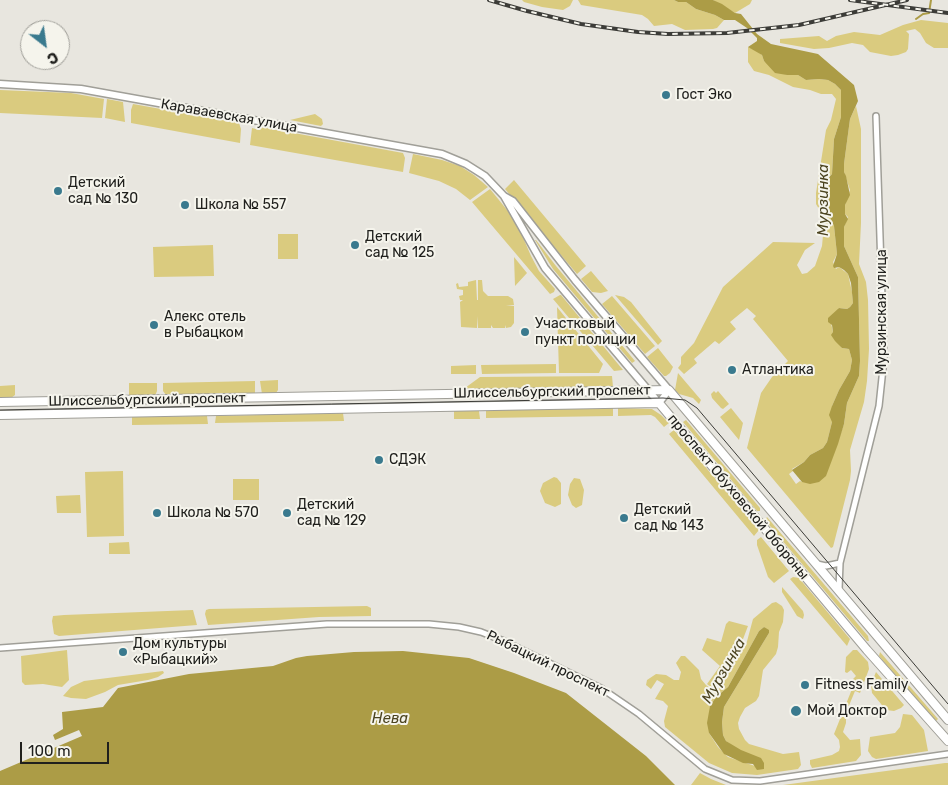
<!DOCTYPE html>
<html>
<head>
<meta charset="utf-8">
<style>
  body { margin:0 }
  #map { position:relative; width:948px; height:785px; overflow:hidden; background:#e8e6df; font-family:Rubik,sans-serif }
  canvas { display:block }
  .north { position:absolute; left:20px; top:20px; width:50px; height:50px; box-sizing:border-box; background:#f5f4ec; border:1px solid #a09f99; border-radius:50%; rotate:150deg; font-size:14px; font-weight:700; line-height:20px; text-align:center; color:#20201d }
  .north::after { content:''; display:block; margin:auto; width:18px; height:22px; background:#3a7a8e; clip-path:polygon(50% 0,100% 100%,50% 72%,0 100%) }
  .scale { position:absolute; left:20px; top:742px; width:89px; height:22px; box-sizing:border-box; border:2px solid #20201d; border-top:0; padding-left:6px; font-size:15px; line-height:18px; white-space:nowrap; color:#20201d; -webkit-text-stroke:4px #f5f4ec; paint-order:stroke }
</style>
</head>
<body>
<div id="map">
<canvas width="948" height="785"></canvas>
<div class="north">С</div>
<div class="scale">100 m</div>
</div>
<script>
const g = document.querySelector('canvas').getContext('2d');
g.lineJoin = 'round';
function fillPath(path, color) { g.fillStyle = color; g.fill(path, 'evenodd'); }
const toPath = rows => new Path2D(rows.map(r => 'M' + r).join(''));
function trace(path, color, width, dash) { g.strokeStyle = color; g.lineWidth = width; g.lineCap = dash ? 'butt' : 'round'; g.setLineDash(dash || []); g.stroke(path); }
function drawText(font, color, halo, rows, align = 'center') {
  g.font = font + ' Rubik,sans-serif'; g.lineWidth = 4; g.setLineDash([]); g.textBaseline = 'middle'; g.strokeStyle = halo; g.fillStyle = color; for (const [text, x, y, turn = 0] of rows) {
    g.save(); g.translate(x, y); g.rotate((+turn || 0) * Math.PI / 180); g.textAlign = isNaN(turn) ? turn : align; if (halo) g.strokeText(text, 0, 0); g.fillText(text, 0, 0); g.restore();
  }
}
const green = toPath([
  [522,0,573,0,570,6,563,10,542,7,524,2],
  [578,0,674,0,678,2,686,2,696,9,715,15,724,20,717,28,713,29,685,30,672,24,654,26,648,19,642,15,581,5],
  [713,0,752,0,750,4,735,13],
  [921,20,948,23,948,48,934,48,926,43,920,33,915,29,906,31,909,34,908,49,906,52,898,55,891,56,870,52,863,45,852,43,829,48,814,49,780,43,780,39,819,36,827,41,836,36,854,32,880,35,903,25],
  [748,47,756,50,762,55,764,61,787,75,798,75,806,80,819,79,828,80,835,84,841,90,841,117,834,139,832,174,826,179,820,192,822,199,834,226,837,254,833,262,836,269,839,267,848,274,852,292,853,303,850,307,847,309,839,308,831,323,833,332,832,335,842,348,849,349,852,360,850,371,839,390,832,406,832,422,827,442,823,448,810,455,804,462,792,469,793,471,789,474,796,484,800,481,802,482,832,458,844,424,847,403,859,376,860,361,858,277,844,246,844,227,848,217,845,214,845,205,850,190,844,172,844,164,850,119,856,106,861,129,861,223,859,264,866,282,868,300,869,349,867,381,864,402,850,450,851,471,850,480,833,547,831,548,747,448,761,393,772,377,788,361,753,319,756,316,747,308,730,322,736,329,719,344,715,341,694,359,697,363,684,374,678,368,681,364,681,357,694,343,723,287,773,242,815,243,805,250,797,265,802,274,807,273,815,266,822,246,823,235,822,214,816,204,816,193,826,130,831,120,836,99,832,94,821,94,810,90,793,87,769,75,754,71,748,62],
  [0,90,71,93,104,99,102,118,0,113],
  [107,99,123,102,125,122,105,118],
  [133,104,239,123,241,129,240,143,131,123,131,110],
  [315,114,322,119,323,124,321,126,290,120],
  [261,127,403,153,405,158,403,172,250,145,252,128,260,130],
  [413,154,442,160,460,166,474,175,488,187,470,200,456,189,439,181,409,173],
  [514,180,586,266,577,274,505,189],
  [490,189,516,221,531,256,539,271,555,289,554,292,550,294,472,202],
  [278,234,298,234,298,259,278,259],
  [535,240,536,240,556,266,635,361,632,363,553,269],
  [213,245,214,276,154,277,153,247],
  [514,257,527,273,515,286],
  [591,271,608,291,601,293,592,292,581,279],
  [476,280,477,300,478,300,478,280,482,280,483,291,488,296,508,296,513,299,514,305,506,305,514,306,514,323,511,327,506,328,505,325,505,328,493,328,491,325,491,328,478,328,477,316,477,328,461,327,460,302,463,300,460,300,459,296,463,295,463,290,457,289,456,284,458,283,459,287,468,286,468,282],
  [560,295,561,295,623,370,614,371,553,299],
  [615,295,624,297,631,302,662,341,658,345],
  [612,296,655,346,645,354,602,304],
  [557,307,603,364,599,373,559,373],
  [658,348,673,367,670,373,666,376,664,376,647,357],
  [556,364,556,373,482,374,481,365],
  [476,365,476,374,451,374,451,366],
  [678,373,701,400,699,404,693,398,679,394,675,390],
  [612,376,613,387,465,390,465,388,480,377],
  [278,380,278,390,276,393,262,394,260,381],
  [255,381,255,394,166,395,163,391,163,383],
  [129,383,157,383,157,391,155,396,129,396],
  [15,385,15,395,11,398,0,398,0,386],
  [714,391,716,393,718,391,729,404,723,409,721,408,712,398,711,394],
  [613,408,613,416,486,418,486,410],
  [618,408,652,409,661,415,669,423,664,427,655,417,651,415,618,416],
  [731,408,743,423,739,440,720,417],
  [454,411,479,411,480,419,454,419],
  [343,413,344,421,215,423,216,416],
  [207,416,208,424,132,425,132,417],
  [686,420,760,508,760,511,757,511,683,422],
  [674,430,759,530,754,536,669,434],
  [123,471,124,536,87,537,85,472],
  [554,477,557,478,561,483,561,504,555,507,545,503,540,491,543,483],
  [574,478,580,479,584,490,582,505,576,508,572,505,568,495,570,484],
  [233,479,259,479,259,500,233,500],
  [80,495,81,513,57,513,56,496],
  [767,517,868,636,869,641,867,641,765,520],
  [761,537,789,571,774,583,768,577,757,545,757,540],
  [129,542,130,554,109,554,109,543],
  [793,577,799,578,850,639,847,646,790,579],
  [782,587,803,611,804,615,803,619,797,616,782,592],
  [776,602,782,606,784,610,783,622,779,632,778,647,776,654,763,670,759,696,756,701,745,708,740,717,738,723,739,729,745,740,749,744,783,754,799,752,801,765,798,769,757,775,732,773,709,763,665,727,664,721,668,706,663,701,655,699,664,684,657,680,651,689,646,685,647,680,656,674,666,675,674,680,679,680,681,672,676,663,681,656,685,656,699,670,701,679,706,685,715,692,720,687,732,662,746,645,753,619,772,603],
  [764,627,769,633,724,707,722,722,723,735,726,741,764,769,728,757,718,747,709,733,710,706,716,697,728,687,759,631],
  [367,606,371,608,371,616,319,617,208,625,205,614,206,610,209,609],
  [193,610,197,625,59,636,54,634,52,621,53,616,64,615],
  [729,621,748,626,740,647,715,690,707,684,720,666,702,650,707,638,721,642,726,624],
  [67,650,69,680,62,687,43,684,25,685,22,682,21,656],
  [853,650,857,650,868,662,869,669,860,693,855,691,848,708,853,711,851,714,846,712,846,723,843,732,850,740,860,739,861,755,856,761,812,768,810,764,810,760,832,755,839,751,840,747,839,740,834,734,854,684,853,679,856,676,851,670,847,673,845,672,846,657],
  [880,652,938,719,935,722,879,656],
  [163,671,164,673,158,677,148,680,118,685,105,692,86,699,71,698,63,696,71,687,84,681],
  [876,672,904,705,901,708,894,711,886,710,872,693,871,684],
  [903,714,912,715,924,730,928,751,876,759,872,757,868,751,870,737,895,733,900,727],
  [945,763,948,763,948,785,783,785],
  [700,773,711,779,726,785,691,785]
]);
const water = toPath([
  [674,0,713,0,722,4,735,13,741,14,757,34,771,44,818,54,854,85,858,101,850,119,844,164,844,172,846,176,850,195,845,205,845,214,848,219,844,227,844,246,858,277,860,361,859,376,847,403,844,424,838,444,826,476,819,482,810,484,802,482,792,470,804,462,810,455,823,448,827,442,832,422,829,415,832,406,839,390,850,371,852,360,849,349,842,348,835,341,831,335,833,332,832,325,828,322,828,318,839,308,847,309,850,307,853,303,851,283,848,274,844,270,839,267,834,268,833,266,837,254,834,226,822,199,820,191,822,184,832,174,834,139,841,117,841,90,835,84,828,80,819,79,806,80,798,75,787,75,775,73,764,61,762,55,748,47,757,41,757,38,747,28,735,20,724,20,715,15,696,9,686,2,678,2],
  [764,627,769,630,769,633,724,707,722,722,723,735,726,741,741,750,761,758,764,763,764,769,757,770,753,764,743,763,724,754,709,733,707,723,710,706,716,697,728,687,759,631],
  [403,651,469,658,514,673,566,693,646,756,675,785,0,785,0,771,82,736,79,730,55,740,53,735,63,729,62,712,103,707,118,688,189,674,273,666,296,658,307,656,354,652]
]);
const stream = toPath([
  [916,19,923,14,929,13,931,0]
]);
const minor = toPath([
  [817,564,826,566,840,563],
  [839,589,840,563,879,406,884,359,876,116],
  [0,648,327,624,429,624,459,627,481,632,504,641,601,688,639,714,705,769,732,780,760,781,948,754]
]);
const tertiary = toPath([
  [0,84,81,89,442,154,466,164,485,176,504,196,513,201,575,280,669,390,659,403,545,268,504,196]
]);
const primary = toPath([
  [0,402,669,390,948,720],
  [0,415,659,403,867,650,948,741]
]);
const tram = toPath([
  [0,410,663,398,685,400,697,408,948,704]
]);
const rail = toPath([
  [489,0,527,11,581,24,638,32,668,34,727,33,799,25,907,0],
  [850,0,948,13]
]);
const markers = [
  [666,95,5,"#3a7a8e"],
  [58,191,5,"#3a7a8e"],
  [185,205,5,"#3a7a8e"],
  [355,245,5,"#3a7a8e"],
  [154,325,5,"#3a7a8e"],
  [525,332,5,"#3a7a8e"],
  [732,370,5,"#3a7a8e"],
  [379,460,5,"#3a7a8e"],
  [157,513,5,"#3a7a8e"],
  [287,513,5,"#3a7a8e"],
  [624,518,5,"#3a7a8e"],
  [123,652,5,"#3a7a8e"],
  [805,685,5,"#3a7a8e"],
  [796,711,6,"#3a7a8e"]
];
const poiNames = [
  ["Гост Эко",676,95],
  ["Детский",68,183],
  ["сад № 130",68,199],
  ["Школа № 557",195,205],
  ["Детский",365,237],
  ["сад № 125",365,253],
  ["Алекс отель",164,317],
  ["в Рыбацком",164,333],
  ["Участковый",535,324],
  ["пункт полиции",535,340],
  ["Атлантика",742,370],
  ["СДЭК",389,460],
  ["Детский",297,505],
  ["сад № 129",297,521],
  ["Детский",634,510],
  ["сад № 143",634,526],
  ["Школа № 570",167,513],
  ["Дом культуры",133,644],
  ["«Рыбацкий»",133,660],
  ["Fitness Family",815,685],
  ["Мой Доктор",807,711]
];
const streetNames = [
  ["Караваевская улица",229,116,10],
  ["Мурзинская улица",882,312,-90],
  ["Шлиссельбургский проспект",552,392,-1],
  ["Шлиссельбургский проспект",147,400,-1],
  ["проспект Обуховской Обороны",738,497,50],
  ["Рыбацкий проспект",548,664,26]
];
const waterNames = [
  ["Мурзинка",824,200,-90],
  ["Мурзинка",724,671,-60],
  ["Нева",390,719]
];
fillPath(green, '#dacb7f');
fillPath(water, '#ac9c46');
trace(stream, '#ac9c46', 2);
trace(minor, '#a09f98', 8);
trace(tertiary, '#a09f98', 9);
trace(primary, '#a09f98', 10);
trace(minor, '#fff', 5);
trace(tertiary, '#fff', 6);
trace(primary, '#fff', 8);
trace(tram, '#3c3c38', 1);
trace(rail, '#3c3c38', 4);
trace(rail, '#f5f4ec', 2, [5.5]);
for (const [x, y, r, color] of markers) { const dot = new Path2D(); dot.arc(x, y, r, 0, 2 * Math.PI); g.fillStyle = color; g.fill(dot); trace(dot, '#f5f4ec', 2); }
drawText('14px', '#20201d', '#f5f4ec', poiNames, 'left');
drawText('14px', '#20201d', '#f5f4ec', streetNames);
drawText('italic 15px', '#4c4420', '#f5f4ec', waterNames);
</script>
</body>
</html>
